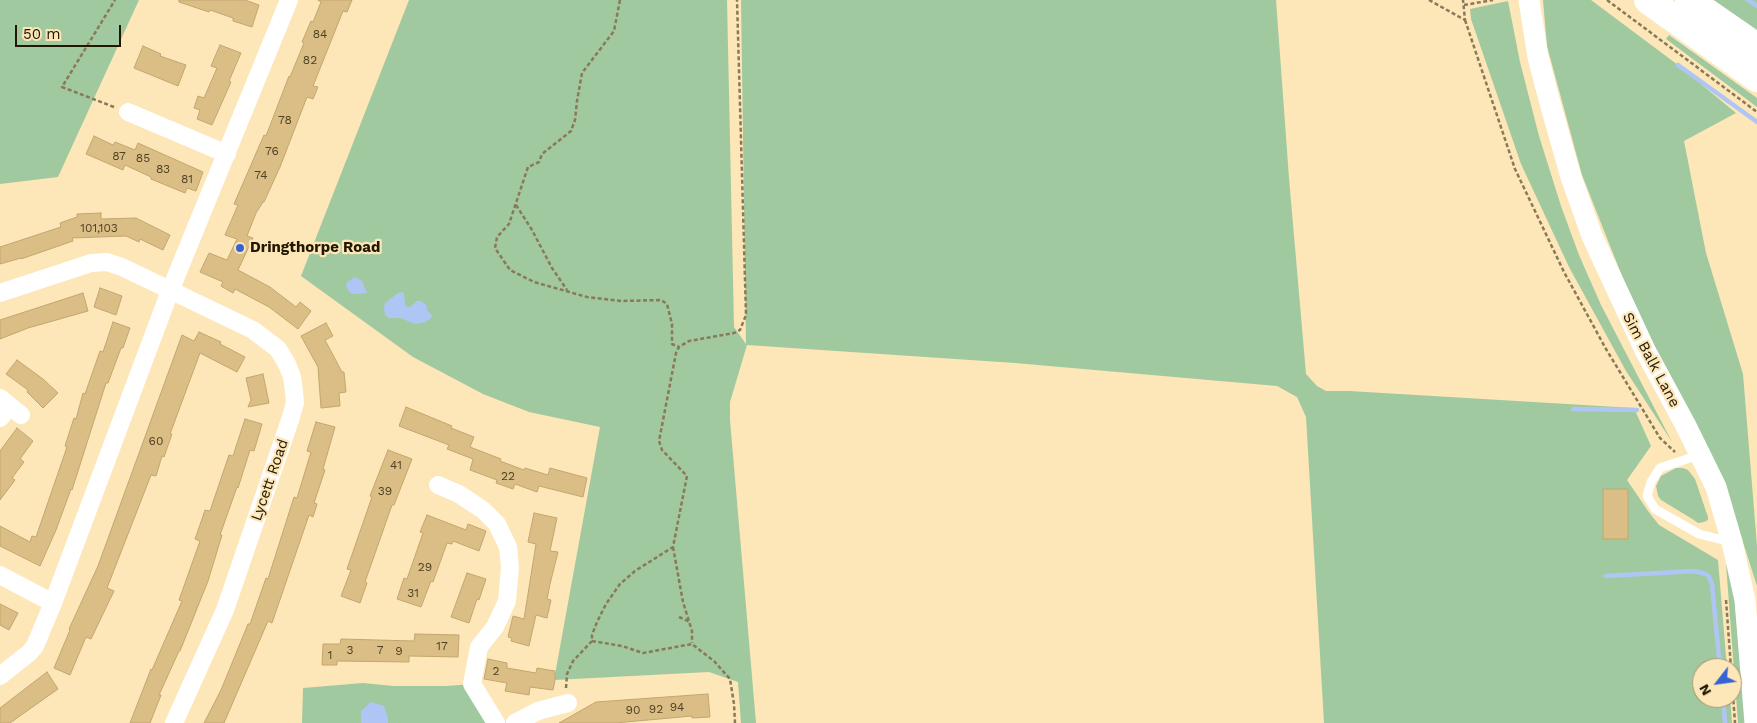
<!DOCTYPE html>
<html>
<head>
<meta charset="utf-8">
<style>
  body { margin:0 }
  #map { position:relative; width:1757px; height:723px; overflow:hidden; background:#fde6b8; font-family:"Work Sans",sans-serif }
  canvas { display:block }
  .north { position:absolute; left:1692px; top:658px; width:50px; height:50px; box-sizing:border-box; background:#fde6b8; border:1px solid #a5946f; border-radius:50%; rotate:240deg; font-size:14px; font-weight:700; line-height:20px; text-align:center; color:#221802 }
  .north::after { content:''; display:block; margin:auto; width:18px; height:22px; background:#3663d3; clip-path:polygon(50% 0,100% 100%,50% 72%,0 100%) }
  .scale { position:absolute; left:15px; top:25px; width:106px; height:22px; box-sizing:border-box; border:2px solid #221802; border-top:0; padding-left:6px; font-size:15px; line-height:18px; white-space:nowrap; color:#221802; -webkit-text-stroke:4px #fde6b8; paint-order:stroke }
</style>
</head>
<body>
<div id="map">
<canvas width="1757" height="723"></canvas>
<div class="north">N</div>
<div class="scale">50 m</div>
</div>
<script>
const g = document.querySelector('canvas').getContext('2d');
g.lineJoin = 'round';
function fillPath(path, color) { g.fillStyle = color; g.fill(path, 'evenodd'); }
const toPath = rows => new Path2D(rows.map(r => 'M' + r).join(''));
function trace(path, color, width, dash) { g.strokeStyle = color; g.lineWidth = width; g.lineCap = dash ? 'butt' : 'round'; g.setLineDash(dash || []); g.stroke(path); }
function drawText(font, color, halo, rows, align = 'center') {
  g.font = font + ' "Work Sans",sans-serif'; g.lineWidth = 4.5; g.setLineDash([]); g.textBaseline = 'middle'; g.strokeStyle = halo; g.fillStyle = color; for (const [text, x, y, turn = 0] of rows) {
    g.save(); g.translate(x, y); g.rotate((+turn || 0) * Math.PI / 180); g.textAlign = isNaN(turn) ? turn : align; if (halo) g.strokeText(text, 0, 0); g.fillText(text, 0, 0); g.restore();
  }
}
const green = toPath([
  [0,0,139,0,58,177,0,184],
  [409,0,727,0,734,327,746,344,741,0,1276,0,1289,178,1306,374,1317,386,1326,391,1349,391,1634,408,1651,446,1627,480,1648,511,1659,525,1718,560,1727,668,1702,668,1702,698,1730,698,1732,723,1324,723,1306,417,1297,397,1277,386,1015,363,747,345,730,402,730,420,756,723,741,723,738,682,709,672,554,680,600,427,529,412,483,394,413,357,301,276],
  [1543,0,1591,0,1678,65,1736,113,1684,141,1706,253,1743,374,1757,546,1757,586,1728,495,1635,309,1582,175,1547,46],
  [1712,0,1757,0,1757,32],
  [1508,1,1520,62,1539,136,1561,206,1579,255,1601,305,1672,442,1626,371,1569,267,1521,164,1471,19,1470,9],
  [1669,35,1757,98,1757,107,1666,39],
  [1676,468,1683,468,1688,470,1695,479,1708,517,1708,520,1704,522,1698,523,1694,520,1661,500,1658,496,1656,486,1661,476],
  [1726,564,1729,569,1733,583,1746,723,1738,723],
  [363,683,394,686,446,686,472,684,489,723,302,723,303,688]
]);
const water = toPath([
  [355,277,362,281,367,293,356,294,352,294,348,290,346,286,347,282],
  [402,292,404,294,405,304,407,307,410,307,417,301,421,301,427,306,427,310,432,315,431,318,426,322,414,324,401,318,389,318,385,315,384,308,385,303,398,293],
  [371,702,384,706,388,718,388,723,361,723,361,711]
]);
const stream = toPath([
  [1748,0,1757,6],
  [1678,65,1757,122],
  [1573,409,1637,410],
  [1606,576,1694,571,1706,574,1709,577,1712,584,1720,668],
  [1723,698,1725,723]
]);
const building = toPath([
  [179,0,245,0,259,5,252,27,233,21,233,18,210,10,209,12,179,2,179,0],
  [318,0,352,0,347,12,343,11,313,86,318,87,313,99,307,97,280,167,264,202,263,202,256,213,247,236,253,238,238,270,270,287,296,307,300,302,311,311,298,329,269,307,235,289,233,293,221,286,223,282,200,272,209,253,227,260,237,239,225,235,238,205,234,204,264,135,266,136,289,76,290,77,304,43,302,42,311,21,313,22,321,2,318,0],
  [220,45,241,53,229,81,231,82,212,125,197,119,200,110,194,108,198,96,204,98,217,68,211,66,220,45],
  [143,46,161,54,160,56,186,65,178,86,134,68,143,46],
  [94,136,113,145,115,142,135,150,138,143,203,172,196,191,187,188,185,193,151,179,151,177,125,165,123,170,86,154,94,136],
  [101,213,101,219,136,218,170,235,163,250,140,239,139,242,126,236,72,238,73,241,21,259,21,258,0,264,0,247,61,227,60,223,77,217,77,214,101,213],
  [100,288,122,296,116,315,94,307,100,288],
  [83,293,88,311,28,328,0,339,0,320,83,293],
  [113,322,130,328,123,348,121,348,108,383,106,383,72,490,71,489,56,530,40,566,0,546,0,526,30,542,32,536,36,537,67,447,65,446,74,418,76,419,83,393,85,394,100,351,103,352,113,322],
  [326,323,333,336,325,340,342,372,344,372,346,392,339,393,340,406,321,408,318,367,301,336,326,323],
  [199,332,221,342,220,344,245,357,237,372,200,353,170,434,172,434,164,457,162,456,156,476,151,475,107,588,114,591,91,639,86,637,70,675,54,668,70,630,69,629,98,566,182,335,194,341,199,332],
  [17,360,43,379,58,393,43,408,27,392,28,390,6,374,17,360],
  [263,374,269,403,248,407,251,400,246,378,263,374],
  [406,407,452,426,451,428,474,437,470,447,501,459,500,461,524,470,525,468,548,475,550,468,587,478,583,497,539,486,537,492,515,484,513,489,496,483,497,480,470,470,473,459,447,449,449,445,399,426,406,407],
  [245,419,262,424,254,451,250,450,238,488,237,487,220,535,222,535,208,581,180,651,179,651,159,695,161,695,150,723,130,723,151,669,152,670,182,601,179,600,200,541,195,539,201,522,205,510,210,511,229,455,233,456,245,419],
  [316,422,335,427,323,469,325,470,314,503,317,504,313,517,309,515,272,623,268,621,224,723,204,723,221,690,248,624,250,624,266,578,268,579,294,497,297,498,311,452,307,451,316,422],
  [17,428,33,441,20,459,24,462,12,478,15,480,0,500,0,451,17,428],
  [388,450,412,459,394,505,392,505,365,582,367,583,360,603,341,596,351,570,347,569,372,497,370,496,388,450],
  [1603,489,1628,489,1628,539,1603,539,1603,489],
  [534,513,557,518,550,551,558,552,550,584,547,599,551,600,547,618,536,615,529,646,511,641,512,638,508,637,513,616,524,619,536,544,528,542,534,513],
  [427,515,466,530,468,524,486,531,479,551,453,541,452,544,447,543,433,582,431,581,421,607,397,599,404,578,407,579,423,533,420,532,427,515],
  [467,573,486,579,479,600,477,599,469,623,451,617,467,573],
  [0,604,18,613,9,630,0,625,0,604],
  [415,634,459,635,458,657,409,656,409,662,337,661,337,665,322,665,323,644,340,644,341,639,414,641,415,634],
  [488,659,507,663,507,668,536,673,537,668,555,671,555,680,553,690,530,687,529,695,505,691,507,683,484,679,488,659],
  [47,672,58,689,10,723,0,723,0,708,47,672],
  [708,694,710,717,692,718,692,716,615,723,559,723,596,702,708,694]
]);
const path = toPath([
  [620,0,614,31,582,73,577,101,575,120,571,131,542,154,539,162,528,167,509,224,497,237,495,248,510,270,534,282,587,297,622,301,661,300,667,304,672,324,672,344,679,347],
  [1429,0,1465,20,1463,0],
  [1607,0,1757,112],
  [1464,5,1493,0],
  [1465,20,1515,169,1564,272,1606,349,1660,438,1675,452],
  [114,107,62,87,115,0],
  [516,205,532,230,552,268,567,290],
  [673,547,683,602,692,631,692,643],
  [1726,600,1731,668],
  [679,617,690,622],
  [592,641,622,646,643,653,692,644,714,661,730,679,734,704,735,723],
  [1732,681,1735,723],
  [566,688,567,674,573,661,592,641,592,635,597,622,606,604,620,584,635,571,673,547,687,476,662,450,659,441,676,353,679,347,689,341,734,333,740,330,746,315,737,0]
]);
const service = toPath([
  [1699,455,1660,468,1651,482,1647,496,1655,509,1699,534,1731,542]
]);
const minor = toPath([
  [128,112,227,154],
  [0,293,91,263,107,262,122,267,253,330,278,349,287,364,292,377,294,391,295,403,290,420,225,610,174,723],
  [0,398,21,415],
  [0,418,10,406],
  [438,485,459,494,483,510,497,524,508,547,510,567,507,601,495,627,479,647,472,684,496,723],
  [0,575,53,603],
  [0,676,29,653,35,646,53,603,170,291,289,0],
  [515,723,538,711,568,703]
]);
const tertiary = toPath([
  [1529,0,1538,57,1550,103,1571,177,1592,236,1645,350,1685,424,1716,487,1732,542,1745,600,1755,723]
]);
const trunk = toPath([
  [1648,0,1757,78],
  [1689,0,1757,47]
]);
const markers = [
  [240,248,5,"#3663d3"]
];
const numberNames = [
  ["84",320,34],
  ["82",310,60],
  ["78",285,120],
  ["76",272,151],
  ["87",119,156],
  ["85",143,158],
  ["83",163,169],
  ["74",261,175],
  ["81",187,179],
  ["101,103",99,228],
  ["60",156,441],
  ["41",396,465],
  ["22",508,476],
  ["39",385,491],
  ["29",425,567],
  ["31",413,593],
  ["17",442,646],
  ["3",350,650],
  ["7",380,650],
  ["9",399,651],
  ["1",330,655],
  ["2",496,671],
  ["94",677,707],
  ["92",656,709],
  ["90",633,710]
];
const poiNames = [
  ["Dringthorpe Road",250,248]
];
const streetNames = [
  ["Sim Balk Lane",1651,360,62],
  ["Lycett Road",270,480,-71]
];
fillPath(green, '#a0c99f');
fillPath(water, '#afc6f5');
trace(stream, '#afc6f5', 4.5);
fillPath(building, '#dabe85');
trace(building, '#c2a66e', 1);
trace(path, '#897958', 2.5, [4, 2.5]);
trace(service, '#fff', 9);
trace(minor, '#fff', 18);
trace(tertiary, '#fff', 21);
trace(trunk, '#fff', 28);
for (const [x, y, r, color] of markers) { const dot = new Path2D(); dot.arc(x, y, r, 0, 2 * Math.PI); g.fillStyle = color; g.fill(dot); trace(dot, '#fde6b8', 2); }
drawText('12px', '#504223', null, numberNames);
drawText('bold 15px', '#221802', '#fde6b8', poiNames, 'left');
drawText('15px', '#221802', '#fde6b8', streetNames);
</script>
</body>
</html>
